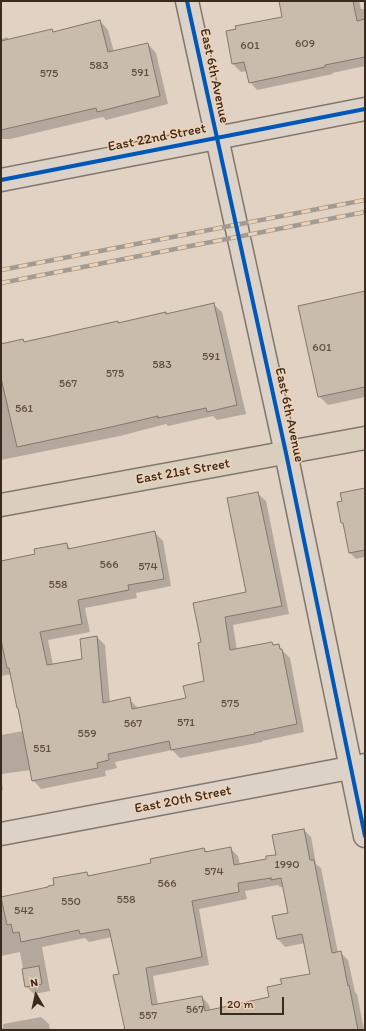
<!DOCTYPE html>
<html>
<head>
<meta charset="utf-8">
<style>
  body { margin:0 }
  #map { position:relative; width:366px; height:1031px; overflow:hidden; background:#e2d2c3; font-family:Itim,sans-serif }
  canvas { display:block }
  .frame { position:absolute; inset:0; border:2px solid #3b2a1e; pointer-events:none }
  .north { position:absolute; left:16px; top:975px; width:40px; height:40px; -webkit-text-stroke:3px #efd2b6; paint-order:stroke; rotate:351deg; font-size:11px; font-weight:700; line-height:16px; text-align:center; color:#3b2a1e }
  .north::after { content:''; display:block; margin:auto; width:14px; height:18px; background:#3b2a1e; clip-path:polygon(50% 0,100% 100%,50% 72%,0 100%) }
  .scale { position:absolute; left:220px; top:997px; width:64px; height:18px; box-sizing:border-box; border:2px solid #3b2a1e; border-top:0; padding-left:5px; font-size:12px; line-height:14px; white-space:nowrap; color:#3b2a1e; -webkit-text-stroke:3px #efd2b6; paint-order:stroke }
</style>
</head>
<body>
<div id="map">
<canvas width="366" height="1031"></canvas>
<div class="frame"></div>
<div class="north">N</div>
<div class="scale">20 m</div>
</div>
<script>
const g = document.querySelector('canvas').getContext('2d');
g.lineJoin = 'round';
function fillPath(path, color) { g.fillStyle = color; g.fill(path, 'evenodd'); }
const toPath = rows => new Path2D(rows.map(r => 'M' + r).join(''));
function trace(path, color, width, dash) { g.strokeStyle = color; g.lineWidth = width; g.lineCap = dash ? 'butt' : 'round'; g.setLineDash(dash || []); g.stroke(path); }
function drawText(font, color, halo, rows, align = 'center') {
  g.font = font + ' Itim,sans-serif'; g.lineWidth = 3; g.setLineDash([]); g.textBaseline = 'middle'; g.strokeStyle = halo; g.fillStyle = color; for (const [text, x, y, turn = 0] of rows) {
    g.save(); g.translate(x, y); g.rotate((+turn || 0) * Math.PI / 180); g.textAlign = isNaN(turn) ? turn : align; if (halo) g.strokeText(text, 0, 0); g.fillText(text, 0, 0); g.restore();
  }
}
const shadow = toPath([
  [280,1,359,1,361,9,365,9,365,66,332,73,333,74,257,90,250,82,247,71,241,72,233,64,227,32,284,18],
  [100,21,108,30,114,52,148,44,156,53,168,104,106,120,103,117,10,139,1,139,1,39,7,37,9,40,51,30,54,33],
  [365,293,365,397,328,405,319,396],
  [213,304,222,312,246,414,217,420,213,416,168,426,166,424,120,436,1,460,1,345,23,340,26,343,118,322,119,324,165,313,167,314],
  [365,490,365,557,356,559,350,553,345,526,342,523,343,502],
  [257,493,266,501,289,614,233,625,237,650,272,643,275,646,278,646,290,658,304,732,262,741,262,742,180,758,172,750,115,762,117,768,105,771,106,776,41,789,33,780,31,770,1,774,1,735,23,731,11,674,1,676,1,562,36,554,66,544,72,550,155,533,163,541,171,586,136,593,137,598,85,608,90,632,48,640,53,665,83,660,97,637,105,645,110,703,129,699,138,708,187,699,205,682,202,643,194,604,247,592],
  [1,775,3,790,1,791],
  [304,830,311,837,316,864,321,868,338,953,340,952,348,960,355,992,357,994,364,1030,122,1030,124,1030,120,974,112,937,89,942,85,938,42,947,50,991,34,994,26,986,20,952,1,956,1,898,49,888,86,873,91,877,152,864,204,849,208,852,230,848,238,856,240,865,268,860,277,856],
  [278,885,280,887,284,887,289,914,278,939,285,947,305,943,312,974,283,985,271,998,211,1011,209,1005,202,997,158,1005,153,976,209,965,199,909,247,899,245,891],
  [41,1017,49,1024,50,1030,1,1030,1,1028,3,1028,3,1024]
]);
const building = toPath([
  [279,1,353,1,357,21,365,19,365,57,325,65,325,67,249,83,244,62,232,64,226,31,236,29,235,26,282,17,279,1],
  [100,20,108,52,148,43,160,96,97,112,96,108,1,130,1,41,52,29,53,32,100,20],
  [365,291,365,387,318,397,298,306,365,291],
  [214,303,237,405,207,412,206,408,158,418,158,416,111,427,17,447,1,378,1,344,23,339,24,342,118,321,118,323,166,312,166,314,214,303],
  [365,488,365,550,349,553,343,523,341,523,337,502,342,501,340,493,365,488],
  [258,492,282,606,225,617,230,650,272,642,273,645,279,644,280,649,282,649,297,724,254,733,255,734,171,750,169,741,108,754,109,760,97,763,98,768,32,781,18,708,17,708,9,668,7,668,1,640,1,561,35,554,34,549,67,543,68,549,155,531,164,579,128,585,129,590,78,600,82,624,40,632,47,665,82,659,80,639,97,636,103,703,130,697,132,709,186,698,183,686,204,681,198,643,201,642,193,603,246,592,227,498,258,492],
  [304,829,310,860,314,860,332,953,341,951,348,986,349,985,358,1030,125,1030,113,975,119,974,109,929,80,934,79,930,21,942,19,932,13,933,11,924,7,925,1,897,48,887,48,886,54,885,53,878,87,872,88,876,151,863,150,859,204,848,205,852,231,847,234,865,266,859,266,856,276,855,272,835,304,829],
  [271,878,271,880,281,878,288,913,272,916,277,939,302,934,310,974,280,979,282,984,267,987,269,997,205,1011,202,996,152,1005,146,968,202,957,192,901,239,892,238,883,271,878],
  [39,966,42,984,25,987,22,969,39,966]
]);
const minor = toPath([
  [187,1,286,453,365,836],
  [1,180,365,109],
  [1,834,365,765]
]);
const major = toPath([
  [1,505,365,438]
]);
const rail = toPath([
  [1,270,365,200],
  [1,283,365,212]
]);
const cycleway = toPath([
  [187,1,286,453,365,836],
  [1,180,365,109]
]);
const numberNames = [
  ["609",305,44],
  ["601",250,46],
  ["583",99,66],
  ["591",140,73],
  ["575",49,74],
  ["601",322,348],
  ["591",211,357],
  ["583",162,365],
  ["575",115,374],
  ["567",68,384],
  ["561",24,409],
  ["566",109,565],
  ["574",148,567],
  ["558",58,585],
  ["575",230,704],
  ["571",186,723],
  ["567",133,724],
  ["559",87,734],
  ["551",42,749],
  ["1990",287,865],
  ["574",214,872],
  ["566",167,884],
  ["558",126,900],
  ["550",71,902],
  ["542",24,911],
  ["567",195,1010],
  ["557",148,1016]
];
const streetNames = [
  ["East 6th Avenue",214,76,78],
  ["East 22nd Street",157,138,-11],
  ["East 6th Avenue",289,415,78],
  ["East 21st Street",183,472,-10],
  ["East 20th Street",183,800,-11]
];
fillPath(shadow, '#0003');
fillPath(building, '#cabcad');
trace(building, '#81776d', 1);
trace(minor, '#81776d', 25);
trace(major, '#81776d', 25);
trace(minor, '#ddd2c8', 22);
trace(major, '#dacfbd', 22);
trace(rail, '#a39a91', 4.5);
trace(rail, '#efd2b6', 3, [9]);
trace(cycleway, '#0057b8', 4);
drawText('12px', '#604f42', null, numberNames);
drawText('14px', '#3b2a1e', '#efd2b6', streetNames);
</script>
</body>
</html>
